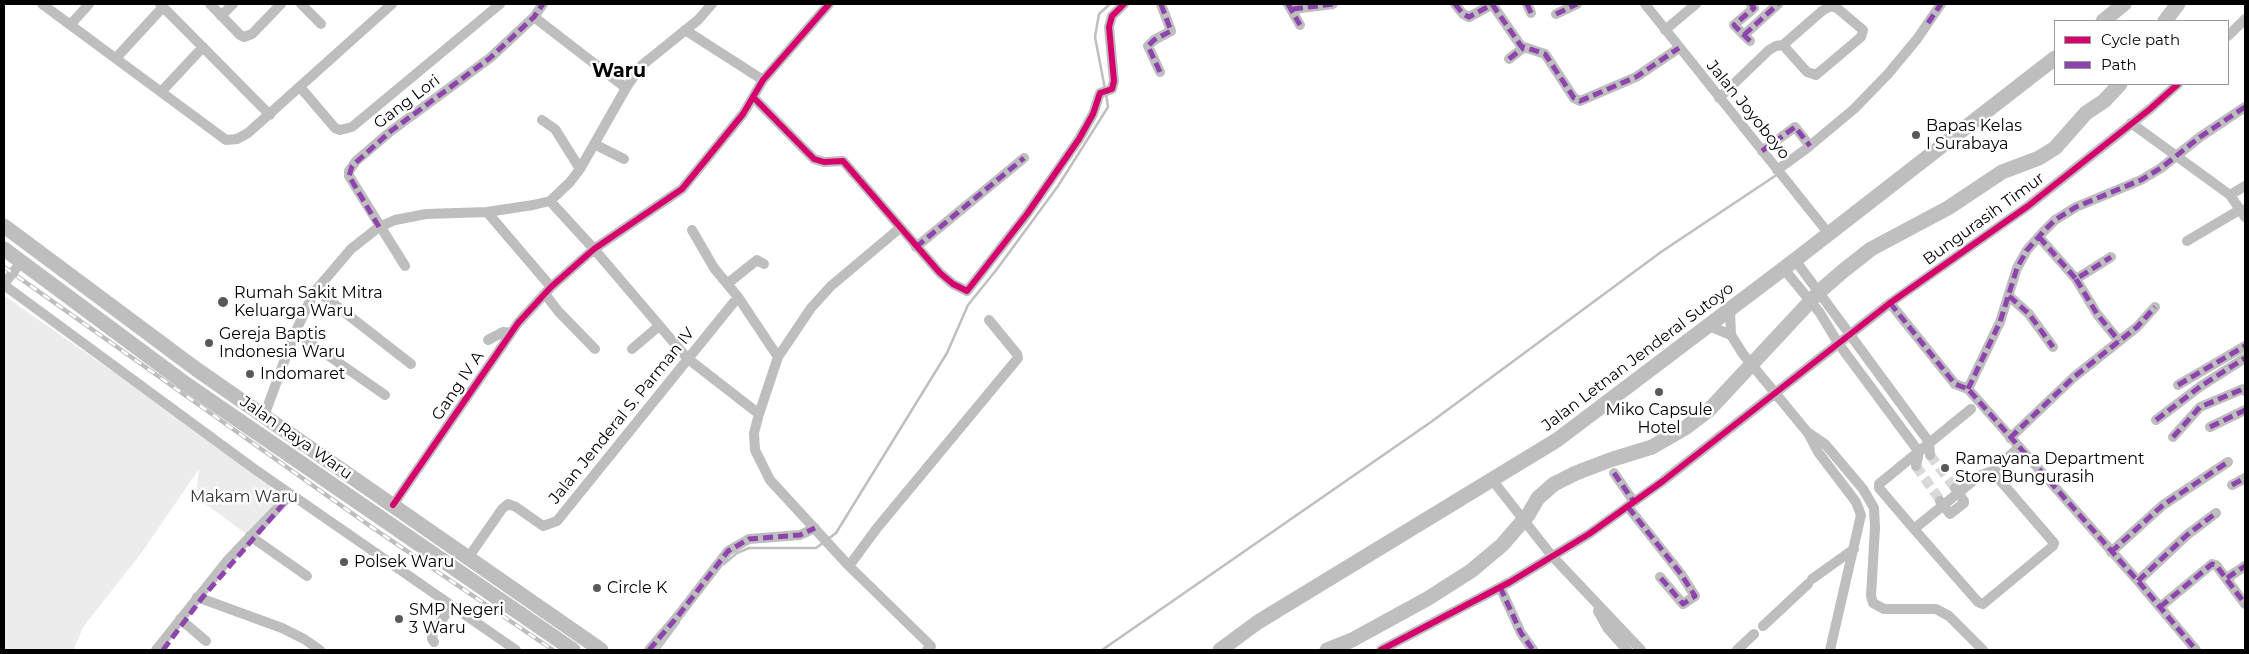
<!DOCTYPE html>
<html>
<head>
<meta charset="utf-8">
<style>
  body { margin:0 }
  #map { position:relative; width:2249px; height:654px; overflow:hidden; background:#fff; font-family:Montserrat,sans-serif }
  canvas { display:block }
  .frame { position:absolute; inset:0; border:5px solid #000; pointer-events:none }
  .legend { position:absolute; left:2054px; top:20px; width:175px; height:65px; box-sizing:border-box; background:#fff; border:1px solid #999; margin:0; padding:6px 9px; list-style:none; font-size:15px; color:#000 }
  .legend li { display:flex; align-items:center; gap:10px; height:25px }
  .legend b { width:25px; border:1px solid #999 }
</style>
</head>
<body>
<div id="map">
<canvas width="2249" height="654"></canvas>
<div class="frame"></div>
<ul class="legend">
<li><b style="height:6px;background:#d6006c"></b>Cycle path</li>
<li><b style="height:6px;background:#8e44ad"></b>Path</li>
</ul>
</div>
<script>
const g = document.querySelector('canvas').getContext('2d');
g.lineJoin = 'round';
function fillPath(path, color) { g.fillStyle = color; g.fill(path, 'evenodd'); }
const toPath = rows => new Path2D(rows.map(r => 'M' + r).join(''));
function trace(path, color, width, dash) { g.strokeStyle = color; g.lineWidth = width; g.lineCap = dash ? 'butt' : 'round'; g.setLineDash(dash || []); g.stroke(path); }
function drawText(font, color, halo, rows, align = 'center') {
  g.font = font + ' Montserrat,sans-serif'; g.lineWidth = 5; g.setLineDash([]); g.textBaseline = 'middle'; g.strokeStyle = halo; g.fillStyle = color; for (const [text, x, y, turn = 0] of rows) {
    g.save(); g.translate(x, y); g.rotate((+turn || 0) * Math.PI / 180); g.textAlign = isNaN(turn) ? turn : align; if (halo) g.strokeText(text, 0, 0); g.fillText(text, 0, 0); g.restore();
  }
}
const green = toPath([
  [6,297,290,495,249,536,196,497,199,469,142,552,84,626,73,650,4,650,4,300]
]);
const stream = toPath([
  [1105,89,1095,37,1099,14,1110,4],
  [828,539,836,533,947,353,968,305,997,269,1058,186,1108,107,1106,94],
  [724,564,737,553,749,548,816,548,824,542],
  [658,650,679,622],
  [1102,650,1431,422,1661,252,1778,174]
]);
const river = toPath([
  [2165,21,2178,4],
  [1327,650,1352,640,1427,599,1471,571,1502,545,1528,515,1538,498,1554,484,1576,473,1610,460,1652,447,1685,428,1709,410,1820,291,1843,271,1871,249,1948,208,2002,172,2039,158,2055,148,2086,113,2104,101,2120,84]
]);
const minorTunnel = toPath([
  [1930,455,1955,488],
  [1916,466,1940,500]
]);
const minor = toPath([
  [42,4,226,140,237,139,248,133,392,4],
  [160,4,270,115],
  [210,4,240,35,244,37,252,34,281,4],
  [301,4,321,24],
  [1288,4,1300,25],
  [1455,4,1463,14,1469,17,1493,4],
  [1492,4,1521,46,1545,54,1574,98,1580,101,1636,77,1679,48],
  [1527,4,1531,13],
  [1645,4,1829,234],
  [1293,9,1333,4],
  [1556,14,1577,4],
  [221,16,233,4],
  [534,17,626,88],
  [71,24,89,4],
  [685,30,763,80],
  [1665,30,1696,4],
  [1744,35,1778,4],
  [2228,36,2245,19],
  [1750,41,1734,25,1754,8,1751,4],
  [116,58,163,7],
  [1509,59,1523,48],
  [1160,72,1148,46,1154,40,1171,31,1161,4],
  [300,87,335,128,340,130,352,127,500,4],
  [161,92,203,47],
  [753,97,814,159,824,162,843,161,940,273,953,284,967,291,1027,214,1079,139,1093,114,1100,93,1112,89,1114,81,1109,27,1112,16,1124,4],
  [1719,98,1769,50,1776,46,1783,45,1807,72,1816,75,1861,37,1863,30,1837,8,1831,6,1822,11,1783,45],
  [542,120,555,129,580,169],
  [2131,123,2230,195,2245,217],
  [594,144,624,159],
  [1762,151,1795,127,1810,146],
  [1777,170,1806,149,1854,109,1888,74,1917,39,1941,4],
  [2230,195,2245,186],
  [550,201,594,249,687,358,759,414],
  [487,212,551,287],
  [900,228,831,286,811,308,778,357,759,414,754,433,755,450,770,480,849,566,931,646,927,650],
  [2039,237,2076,279,2111,257],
  [2187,241,2241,209],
  [916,247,1024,158],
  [1795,260,1929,442,1930,455],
  [405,266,349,176,349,171,356,161,391,131,490,58,534,17,543,4],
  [1784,269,1820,313,1838,343,1919,452,1916,466],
  [2076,279,2097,314,2119,341],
  [4,284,21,262],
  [727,284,757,260,764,264],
  [4,285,253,468,516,650],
  [316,290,411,364],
  [545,294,558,311,595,349],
  [2009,296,2029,314,2053,347],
  [738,297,778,357],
  [1890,303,1955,384,1968,389,2138,581,2196,650],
  [1730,310,1731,335,1743,354,1808,433,1818,452,1856,502,1861,515,1830,650],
  [1709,326,1731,335],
  [294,335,306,340,385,395],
  [488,340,503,332,511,333],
  [632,349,659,326],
  [2178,385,2245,346],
  [1968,389,2000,322,2017,268,2027,250,2043,232,2055,220,2076,207,2141,180,2161,168,2200,137,2245,107],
  [264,416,294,335,308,305,316,290,351,249,379,227,395,220,426,214,487,212,533,205,550,201,570,182,580,169,626,88,641,66,698,20,712,4],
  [2156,420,2201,386,2245,358],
  [2210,427,2245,410],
  [1809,433,1825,444,1863,489,1874,508,1875,528,1871,596,1873,603,1884,609,1936,609,1949,616,1983,650],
  [2173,437,2200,407,2243,389,2245,391],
  [2010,438,2074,377,2137,327,2155,307],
  [1992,471,2054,543,2053,546,1983,604,1978,602,1914,529,1979,476,1992,471],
  [1992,471,2016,450],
  [1614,473,1634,502],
  [1493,481,1552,556,1641,650],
  [2232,485,2245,478],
  [1940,501,1950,514,1964,503,1964,501,1955,488],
  [393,505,518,323,551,287,594,249,682,189,743,114,763,80,829,4],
  [1628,507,1681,574,1695,596,1683,604,1660,577],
  [1914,529,1879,488,1879,484,1971,409],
  [250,536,307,576],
  [2111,552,2163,505,2228,462],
  [468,558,502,509,508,504,516,507,543,526,557,521,738,297,714,268,692,230],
  [849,566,877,528,1018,358,1017,354,989,320],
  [2227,578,2245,566],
  [1812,579,1854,549],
  [2138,581,2187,535,2216,513],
  [1500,587,1521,633,1533,650],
  [197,597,282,628,304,639,320,650],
  [2160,607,2212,564,2216,565,2245,604],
  [1598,611,1608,629,1627,650],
  [180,619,206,641],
  [1763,626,1808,584],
  [434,642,432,639,433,632,451,607],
  [156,650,227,561,290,495],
  [649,650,678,616,728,551,749,539,800,535,815,528],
  [1381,650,1510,582,1589,534,1663,481,1890,303,2028,206,2150,109,2178,84],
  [1737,650,1754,634]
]);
const highway = toPath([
  [2103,21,2124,4],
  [4,226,196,369,601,650],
  [4,249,186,384,573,650],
  [1220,650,1258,622,1557,440,1795,260,2055,58]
]);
const rail = toPath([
  [4,267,370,526,553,650]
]);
const quiet = toPath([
  [1288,4,1300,25],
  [1455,4,1463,14,1469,17,1493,4],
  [1492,4,1521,46,1545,54,1574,98,1580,101,1636,77,1679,48],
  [1527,4,1531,13],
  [1293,9,1333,4],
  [1556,14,1577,4],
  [1928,23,1941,4],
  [1744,35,1778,4],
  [1750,41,1734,25,1754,8,1751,4],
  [1509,59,1523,48],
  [1160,72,1148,46,1154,40,1171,31,1161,4],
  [1762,151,1795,127,1810,146],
  [379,227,349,176,352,166,391,131,490,58,534,17,543,4],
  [2039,237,2076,279,2111,257],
  [916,247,1024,158],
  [2076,279,2097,314,2119,341],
  [2009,296,2029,314,2053,347],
  [1890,303,1955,384,1968,389,2138,581,2196,650],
  [2178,385,2245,346],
  [1968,389,2000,322,2017,268,2027,250,2043,232,2055,220,2076,207,2141,180,2161,168,2200,137,2245,107],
  [2156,420,2201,386,2245,358],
  [2210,427,2245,410],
  [2173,437,2200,407,2243,389,2245,391],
  [2010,438,2074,377,2137,327,2155,307],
  [1614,473,1634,502],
  [2232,485,2245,478],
  [1628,507,1681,574,1695,596,1683,604,1660,577],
  [2111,552,2163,505,2228,462],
  [2227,578,2245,566],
  [2138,581,2187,535,2216,513],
  [1500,587,1521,633,1533,650],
  [2160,607,2212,564,2216,565,2245,604],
  [163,650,202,598,291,495],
  [649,650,678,616,728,551,749,539,800,535,815,528]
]);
const cycleway = toPath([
  [753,97,814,159,824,162,843,161,940,273,953,284,967,291,1027,214,1079,139,1093,114,1100,93,1112,89,1114,81,1109,27,1112,16,1124,4],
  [393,505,518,323,551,287,594,249,682,189,743,114,763,80,829,4],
  [1381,650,1510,582,1589,534,1663,481,1890,303,2028,206,2150,109,2178,84]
]);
const markers = [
  [1916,135,5,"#595959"],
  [223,302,6,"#595959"],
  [209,343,5,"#595959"],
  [250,374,5,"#595959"],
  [1659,392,5,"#595959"],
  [1945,468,5,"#595959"],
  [344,562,5,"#595959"],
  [597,588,5,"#595959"],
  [399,619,5,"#595959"]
];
const streetNames = [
  ["Gang Lori",407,102,-37],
  ["Jalan Joyoboyo",1748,110,51],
  ["Bungurasih Timur",1984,219,-36],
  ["Jalan Letnan Jenderal Sutoyo",1638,357,-37],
  ["Gang IV A",458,386,-56],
  ["Jalan Jenderal S. Parman IV",622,416,-51],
  ["Jalan Raya Waru",296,438,35]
];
const poiNames = [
  ["Bapas Kelas",1926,126],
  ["I Surabaya",1926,144],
  ["Rumah Sakit Mitra",234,293],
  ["Keluarga Waru",234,311],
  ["Gereja Baptis",219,334],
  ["Indonesia Waru",219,352],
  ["Indomaret",260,374],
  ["Miko Capsule",1659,410,"center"],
  ["Hotel",1659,428,"center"],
  ["Ramayana Department",1955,459],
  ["Store Bungurasih",1955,477],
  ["Polsek Waru",354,562],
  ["Circle K",607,588],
  ["SMP Negeri",409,610],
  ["3 Waru",409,628]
];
const parkNames = [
  ["Makam Waru",244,497]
];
const quarterNames = [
  ["Waru",619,71]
];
fillPath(green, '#ececec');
trace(stream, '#bfbfbf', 2.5);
trace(river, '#bfbfbf', 15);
trace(minorTunnel, '#d9d9d9', 10, [10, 5]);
trace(minor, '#bebebe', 10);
trace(highway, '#bebebe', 15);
trace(rail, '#bebebe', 4.5);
trace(rail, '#fff', 2.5, [8]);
trace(quiet, '#8e44ad', 5, [10, 5]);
trace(cycleway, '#d6006c', 6);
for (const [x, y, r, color] of markers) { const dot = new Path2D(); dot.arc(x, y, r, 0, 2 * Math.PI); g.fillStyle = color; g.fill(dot); trace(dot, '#fff', 2); }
drawText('16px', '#000', '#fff', streetNames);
drawText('16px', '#000', '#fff', poiNames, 'left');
drawText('16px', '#333', '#fff', parkNames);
drawText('bold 19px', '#000', '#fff', quarterNames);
</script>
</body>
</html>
